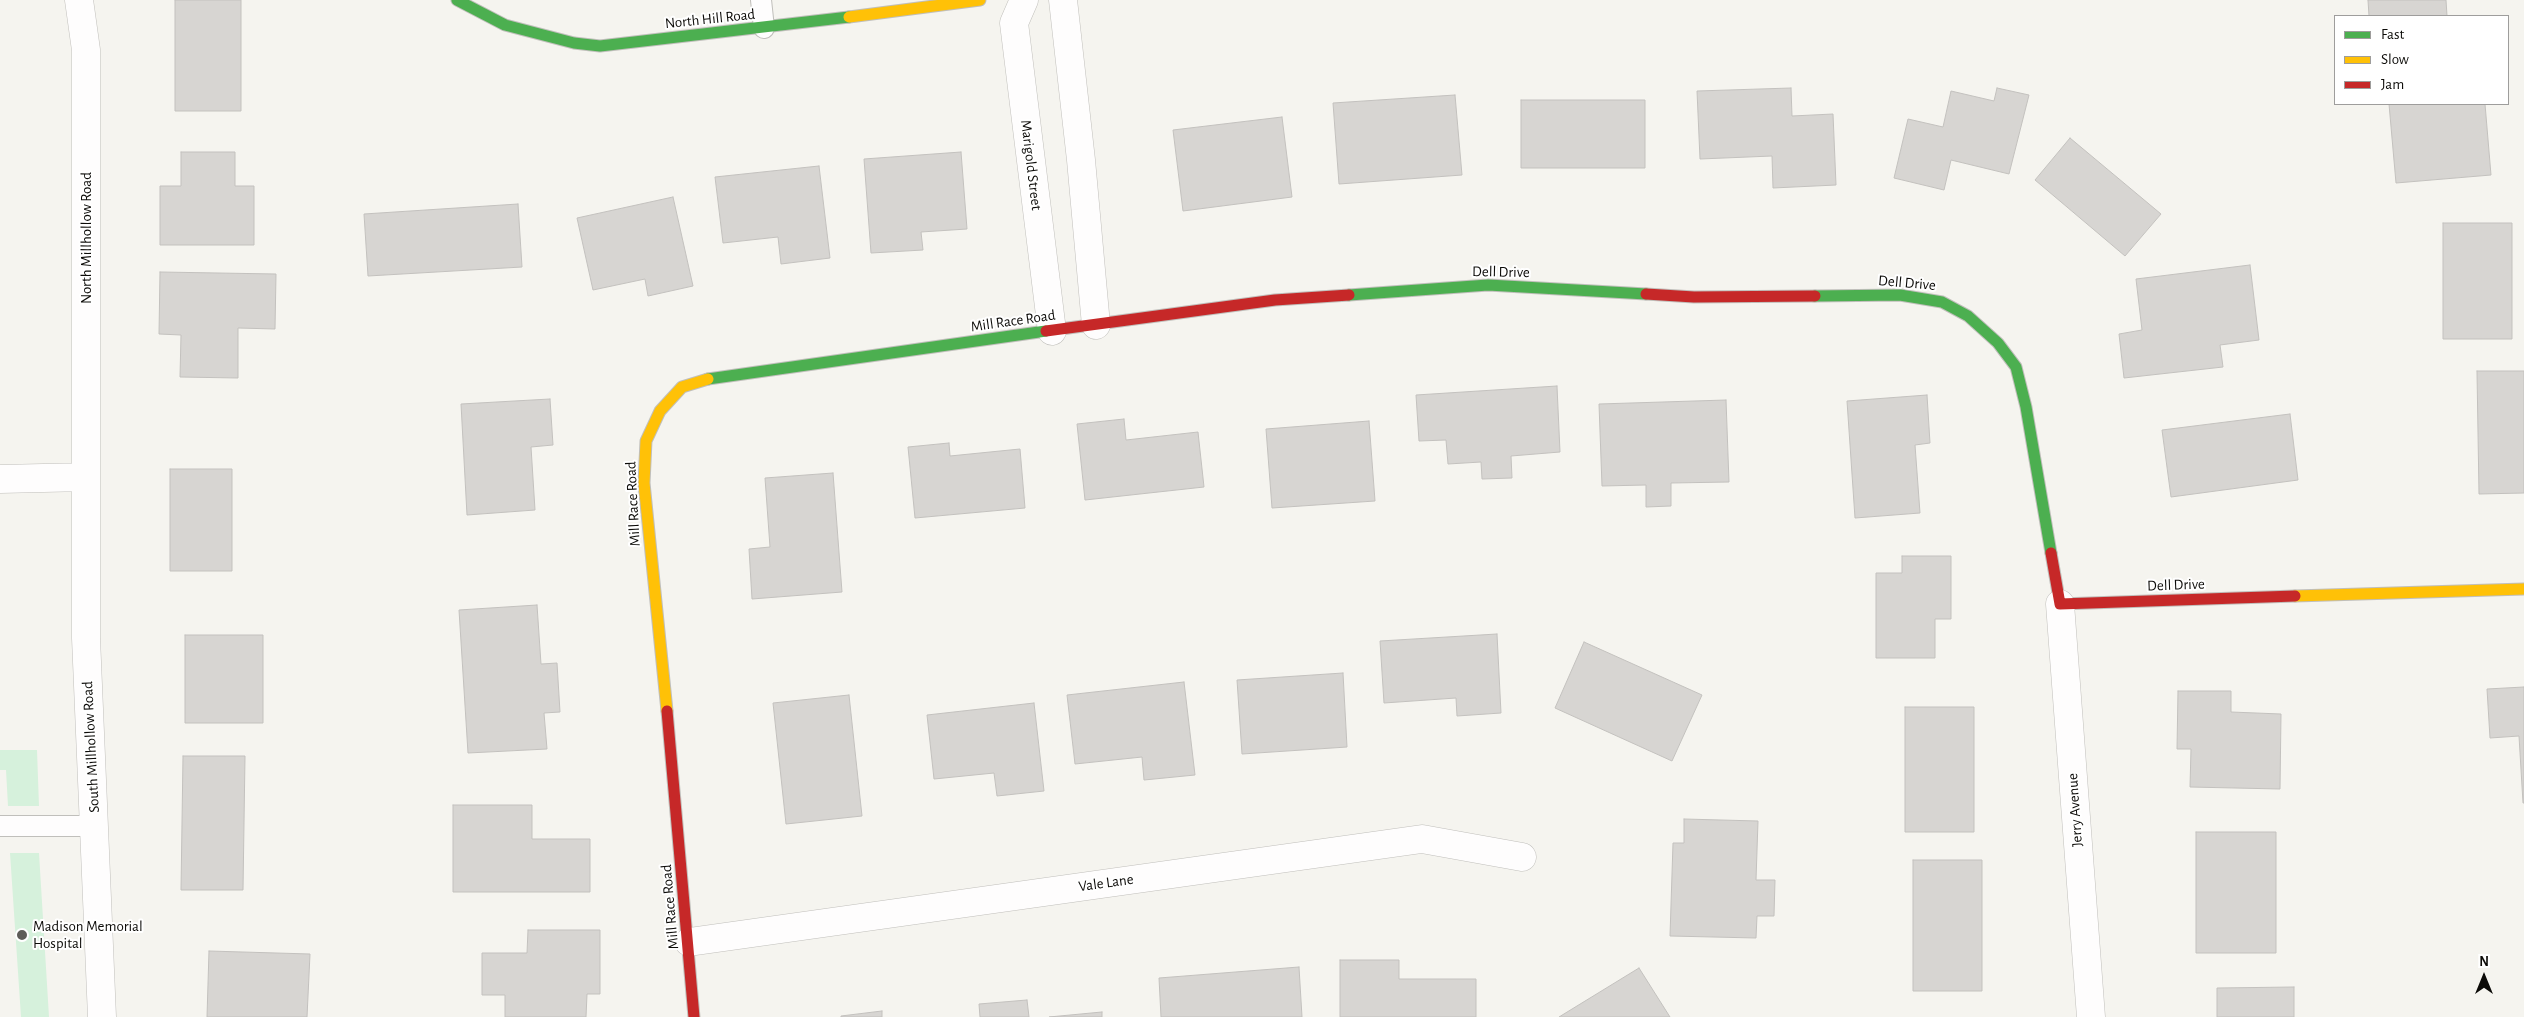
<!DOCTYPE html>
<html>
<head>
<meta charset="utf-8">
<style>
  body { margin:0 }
  #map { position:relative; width:2524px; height:1017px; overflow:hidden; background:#f5f4ef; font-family:"Alegreya Sans",sans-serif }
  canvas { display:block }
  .legend { position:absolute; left:2334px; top:15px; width:175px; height:90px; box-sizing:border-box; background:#fff; border:1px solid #9e9d9c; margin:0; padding:6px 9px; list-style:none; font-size:15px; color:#0c0b08 }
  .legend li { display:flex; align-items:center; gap:10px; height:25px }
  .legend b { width:25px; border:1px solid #9e9d9c }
  .north { position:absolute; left:2459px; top:952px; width:50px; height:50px; -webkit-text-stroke:4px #fff; paint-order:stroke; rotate:0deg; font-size:14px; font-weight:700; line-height:20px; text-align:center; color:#0c0b08 }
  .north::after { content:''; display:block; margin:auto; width:18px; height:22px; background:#0c0b08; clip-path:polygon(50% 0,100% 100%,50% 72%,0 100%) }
</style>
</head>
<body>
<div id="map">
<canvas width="2524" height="1017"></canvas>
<ul class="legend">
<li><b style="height:6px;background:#4caf50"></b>Fast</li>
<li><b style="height:6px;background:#ffc107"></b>Slow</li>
<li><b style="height:6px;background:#c62828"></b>Jam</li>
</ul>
<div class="north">N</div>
</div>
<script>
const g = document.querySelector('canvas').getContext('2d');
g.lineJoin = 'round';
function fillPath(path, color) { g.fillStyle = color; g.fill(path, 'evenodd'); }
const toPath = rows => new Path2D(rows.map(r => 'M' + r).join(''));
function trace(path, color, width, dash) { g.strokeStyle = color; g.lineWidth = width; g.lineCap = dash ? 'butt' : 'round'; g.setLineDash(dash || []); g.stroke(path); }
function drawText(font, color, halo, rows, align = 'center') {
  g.font = font + ' "Alegreya Sans",sans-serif'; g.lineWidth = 4; g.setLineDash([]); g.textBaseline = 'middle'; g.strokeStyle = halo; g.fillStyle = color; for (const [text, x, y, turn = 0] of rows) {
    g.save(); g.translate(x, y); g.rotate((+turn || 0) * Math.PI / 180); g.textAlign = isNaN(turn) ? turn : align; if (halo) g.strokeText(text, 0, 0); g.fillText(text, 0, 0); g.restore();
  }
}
const green = toPath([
  [0,750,37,750,39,806,8,806,6,770,0,770],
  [10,853,39,853,49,1017,21,1017]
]);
const building = toPath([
  [175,0,241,0,241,111,175,111,175,0],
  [2368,0,2446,0,2447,16,2369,16,2368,0],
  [1791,88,1792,116,1833,114,1836,185,1773,188,1772,156,1700,159,1697,91,1791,88],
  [1997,88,2029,95,2009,174,1951,160,1944,190,1894,178,1908,119,1943,127,1951,91,1994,101,1997,88],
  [1455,95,1462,175,1339,184,1333,103,1455,95],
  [1521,100,1645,100,1645,168,1521,168,1521,100],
  [2389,104,2485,104,2491,175,2396,183,2389,104],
  [1282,117,1292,197,1183,211,1173,130,1282,117],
  [2070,138,2161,214,2125,256,2035,180,2070,138],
  [181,152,235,152,235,186,254,186,254,245,160,245,160,186,181,186,181,152],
  [961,152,967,229,921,232,923,250,871,253,864,159,961,152],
  [819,166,830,258,781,264,778,237,723,243,715,177,819,166],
  [673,197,693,286,648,296,645,279,593,290,577,218,673,197],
  [518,204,522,267,368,276,364,214,518,204],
  [2443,223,2512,223,2512,339,2443,339,2443,223],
  [2250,265,2259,340,2220,345,2223,367,2124,378,2119,334,2142,330,2136,279,2250,265],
  [160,272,276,274,275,329,238,328,238,378,180,377,181,335,159,334,160,272],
  [2477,371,2524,371,2524,493,2479,494,2477,371],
  [1557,386,1560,452,1511,456,1512,478,1482,479,1481,462,1448,464,1446,440,1419,441,1416,395,1557,386],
  [1927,395,1930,443,1915,445,1920,513,1855,518,1847,401,1927,395],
  [550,399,553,445,531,447,535,510,467,515,461,404,550,399],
  [1726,400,1729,482,1671,483,1671,506,1646,507,1646,485,1602,486,1599,404,1726,400],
  [2290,414,2298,480,2171,497,2162,430,2290,414],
  [1124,419,1126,440,1198,432,1204,487,1085,500,1077,424,1124,419],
  [1369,421,1375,501,1272,508,1266,429,1369,421],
  [949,443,950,456,1020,449,1025,508,915,518,908,447,949,443],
  [170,469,232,469,232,571,170,571,170,469],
  [833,473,842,592,752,599,749,549,770,547,765,478,833,473],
  [1902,556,1951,556,1951,619,1935,619,1935,658,1876,658,1876,573,1902,573,1902,556],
  [537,605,541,664,557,663,560,712,544,713,547,749,468,753,459,610,537,605],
  [1497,634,1501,713,1457,716,1456,698,1384,703,1380,641,1497,634],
  [185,635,263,635,263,723,185,723,185,635],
  [1584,642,1702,695,1672,761,1555,708,1584,642],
  [1343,673,1347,747,1242,754,1237,680,1343,673],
  [1184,682,1195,775,1144,780,1142,757,1075,764,1067,695,1184,682],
  [2524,687,2524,803,2523,803,2519,736,2490,738,2487,689,2524,687],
  [2178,691,2231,691,2231,712,2281,714,2280,789,2190,787,2191,749,2177,749,2178,691],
  [849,695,862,816,786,824,773,703,849,695],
  [1034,703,1044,791,997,796,994,773,934,779,927,715,1034,703],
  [1905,707,1974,707,1974,832,1905,832,1905,707],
  [183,756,245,756,243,890,181,890,183,756],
  [453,805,532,805,532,839,590,839,590,892,453,892,453,805],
  [1684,819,1758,821,1756,880,1775,880,1774,916,1757,916,1756,938,1670,936,1673,843,1684,843,1684,819],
  [2196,832,2276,832,2276,953,2196,953,2196,832],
  [1913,860,1982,860,1982,991,1913,991,1913,860],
  [528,930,600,930,600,994,587,994,586,1017,505,1017,505,995,482,995,482,953,527,953,528,930],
  [209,951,310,954,307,1017,207,1017,209,951],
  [1340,960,1399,960,1399,979,1476,979,1476,1017,1340,1017,1340,960],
  [1299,967,1302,1017,1161,1017,1159,978,1299,967],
  [1639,968,1670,1017,1559,1017,1639,968],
  [2294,987,2294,1017,2217,1017,2217,988,2294,987],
  [1027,1000,1029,1017,980,1017,979,1004,1027,1000],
  [882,1011,882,1017,841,1017,841,1016,882,1011],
  [1102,1012,1102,1017,1049,1017,1102,1012]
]);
const lane = toPath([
  [761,0,764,28],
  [0,826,94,826]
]);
const street = toPath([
  [79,0,86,50,86,638,102,1017],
  [1024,0,1014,23,1052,331],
  [1063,0,1081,160,1096,325],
  [0,479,86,477],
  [2060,604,2091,1017],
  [689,942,1422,839,1522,857]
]);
const fast = toPath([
  [457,0,505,25,574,43,600,46,849,17],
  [1349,295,1488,285,1646,294],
  [1815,296,1900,295,1942,302,1968,316,1998,343,2016,367,2026,407,2051,553],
  [708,379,1046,331]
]);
const slow = toPath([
  [849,17,980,0],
  [2295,596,2524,589],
  [667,711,644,483,646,441,660,411,682,387,708,379]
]);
const jam = toPath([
  [1646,294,1694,297,1815,296],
  [1046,331,1275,300,1349,295],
  [2051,553,2060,604,2295,596],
  [667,711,694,1017]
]);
const markers = [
  [22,935,6,"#5e5d59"]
];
const streetNames = [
  ["North Hill Road",710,19,-6],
  ["Marigold Street",1031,165,83],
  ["North Millhollow Road",86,238,-90],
  ["Dell Drive",1501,272,1],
  ["Dell Drive",1907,283,5],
  ["Mill Race Road",1013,321,-8],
  ["Mill Race Road",633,504,-93],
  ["Dell Drive",2176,585,-2],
  ["South Millhollow Road",91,747,-93],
  ["Jerry Avenue",2075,810,-94],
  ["Vale Lane",1106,883,-8],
  ["Mill Race Road",670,907,-95]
];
const poiNames = [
  ["Madison Memorial",33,926],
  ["Hospital",33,943]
];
fillPath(green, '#d6f1dc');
fillPath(building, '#d7d5d2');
trace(building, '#c3c1be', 1);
trace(lane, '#c0bfbb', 22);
trace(street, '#c0bfbb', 29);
trace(fast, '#c0bfbb', 13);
trace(slow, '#c0bfbb', 13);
trace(jam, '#c0bfbb', 13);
trace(lane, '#fefdfd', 20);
trace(street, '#fefdfd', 28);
trace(fast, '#4caf50', 11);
trace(slow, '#ffc107', 11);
trace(jam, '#c62828', 11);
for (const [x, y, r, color] of markers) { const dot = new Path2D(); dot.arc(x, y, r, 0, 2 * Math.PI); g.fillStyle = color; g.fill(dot); trace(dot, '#fff', 2); }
drawText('15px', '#0c0b08', '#fff', streetNames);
drawText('15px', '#0c0b08', '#fff', poiNames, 'left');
</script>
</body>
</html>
